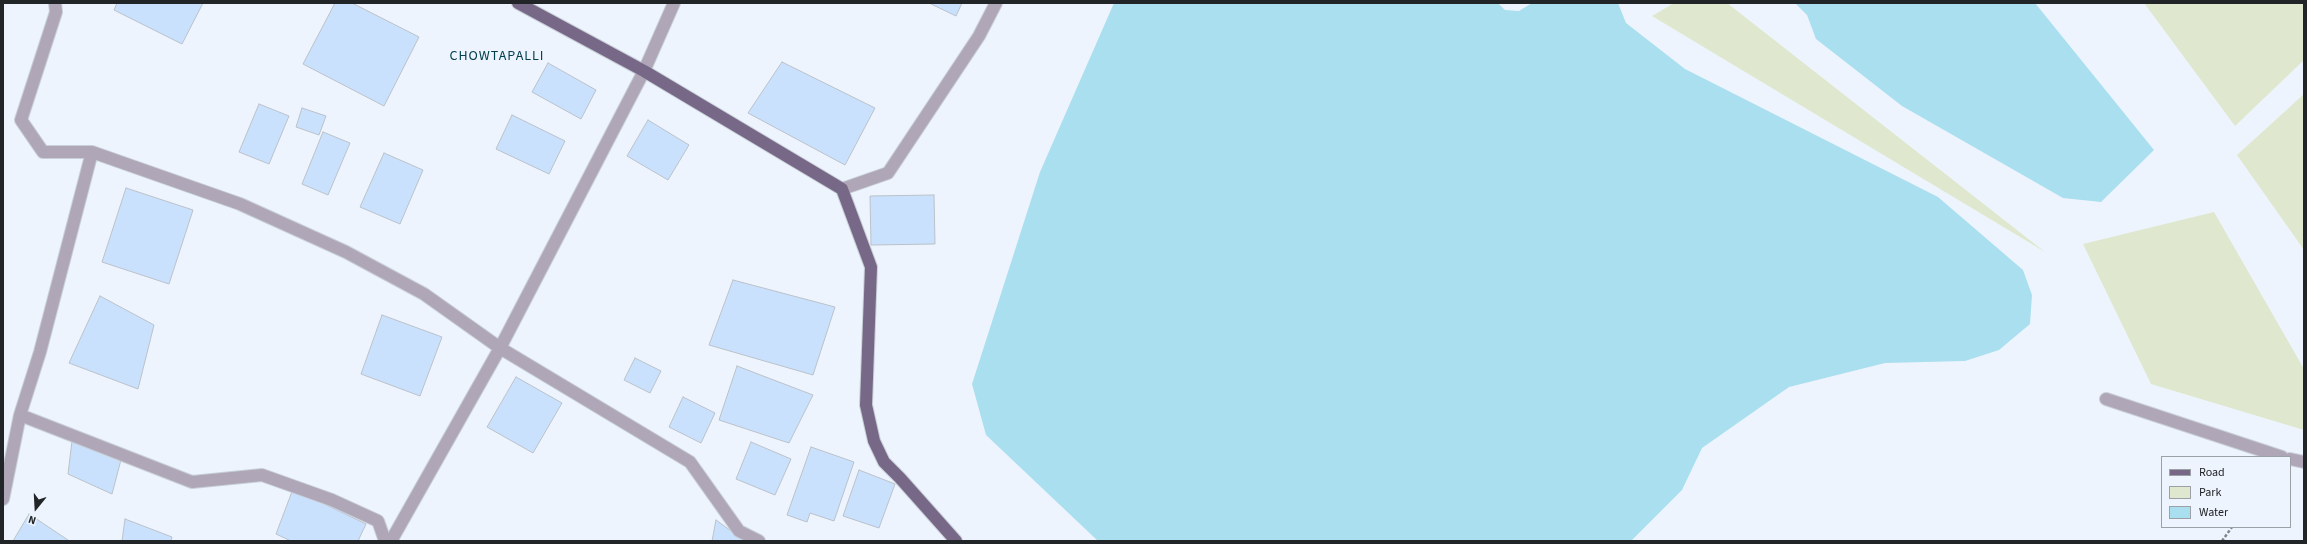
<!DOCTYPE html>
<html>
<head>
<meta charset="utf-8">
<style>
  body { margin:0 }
  #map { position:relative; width:2307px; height:544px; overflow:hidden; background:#edf4fd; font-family:"Source Sans 3",sans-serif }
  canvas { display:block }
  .frame { position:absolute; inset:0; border:4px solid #222528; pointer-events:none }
  .legend { position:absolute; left:2161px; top:456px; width:130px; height:72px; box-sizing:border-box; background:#edf4fd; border:1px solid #9ca1a8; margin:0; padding:5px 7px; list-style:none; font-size:12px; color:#222528 }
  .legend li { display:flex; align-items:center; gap:8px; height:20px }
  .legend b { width:20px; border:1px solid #9ca1a8 }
  .north { position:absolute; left:16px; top:488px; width:40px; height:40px; -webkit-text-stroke:3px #edf4fd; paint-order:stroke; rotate:198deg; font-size:11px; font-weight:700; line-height:16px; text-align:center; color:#222528 }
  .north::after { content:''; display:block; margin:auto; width:14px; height:18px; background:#222528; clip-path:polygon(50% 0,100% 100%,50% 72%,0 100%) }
</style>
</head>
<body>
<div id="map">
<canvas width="2307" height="544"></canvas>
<div class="frame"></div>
<ul class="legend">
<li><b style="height:5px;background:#776887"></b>Road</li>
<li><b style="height:11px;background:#dfe8ce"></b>Park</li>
<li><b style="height:11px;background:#aadfef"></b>Water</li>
</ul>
<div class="north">N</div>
</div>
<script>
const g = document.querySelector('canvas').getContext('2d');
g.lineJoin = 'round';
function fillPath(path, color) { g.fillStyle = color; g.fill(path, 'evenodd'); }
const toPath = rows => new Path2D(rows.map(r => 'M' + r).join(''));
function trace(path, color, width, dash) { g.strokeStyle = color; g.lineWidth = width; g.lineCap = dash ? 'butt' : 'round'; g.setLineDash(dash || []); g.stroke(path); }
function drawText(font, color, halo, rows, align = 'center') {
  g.font = font + ' "Source Sans 3",sans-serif'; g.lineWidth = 3.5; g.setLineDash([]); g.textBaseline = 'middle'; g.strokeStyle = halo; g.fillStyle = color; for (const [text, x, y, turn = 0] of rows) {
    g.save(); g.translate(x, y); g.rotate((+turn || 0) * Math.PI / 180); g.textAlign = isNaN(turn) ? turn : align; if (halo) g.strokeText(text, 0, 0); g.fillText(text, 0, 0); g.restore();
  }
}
const green = toPath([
  [1674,3,1727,3,2045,252,1652,16],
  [2144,3,2304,3,2304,60,2235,126],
  [2304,94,2304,250,2237,155],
  [2214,212,2304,369,2304,430,2151,384,2083,244]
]);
const water = toPath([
  [1114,3,1498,3,1505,10,1519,11,1532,3,1618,3,1626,23,1685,69,1938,197,2023,270,2032,295,2030,324,1999,350,1965,361,1885,363,1789,387,1702,448,1682,490,1631,541,1098,541,986,435,972,384,1040,172],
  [1795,3,2035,3,2154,150,2101,202,2063,198,1902,106,1816,39,1807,15]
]);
const building = toPath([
  [117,3,203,3,182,44,114,10,117,3],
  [335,3,352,3,419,37,384,106,303,64,335,3],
  [929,3,962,3,956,16,929,3],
  [782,62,875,108,845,165,748,113,782,62],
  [548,63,596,90,581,119,532,92,548,63],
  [259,104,289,116,269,164,239,152,259,104],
  [302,108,326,116,319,135,296,127,302,108],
  [512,115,565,141,549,174,496,149,512,115],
  [648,120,689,145,668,180,627,156,648,120],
  [323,132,350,143,328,195,302,184,323,132],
  [384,153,423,170,400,224,360,207,384,153],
  [126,188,193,210,169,284,102,262,126,188],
  [934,195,935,244,871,245,870,196,934,195],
  [733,280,835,307,813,375,709,345,733,280],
  [100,296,154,325,138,389,69,363,100,296],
  [382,315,442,337,420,396,361,374,382,315],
  [635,358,661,371,650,393,624,380,635,358],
  [737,366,813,395,789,443,719,420,737,366],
  [516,377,562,403,533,453,487,427,516,377],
  [683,397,715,413,701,443,669,427,683,397],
  [72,441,122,456,112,494,68,474,72,441],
  [751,442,791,459,775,495,736,479,751,442],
  [811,447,854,462,834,521,810,513,807,522,787,515,811,447],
  [859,470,895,484,879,528,843,516,859,470],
  [293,489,366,524,358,541,291,541,276,534,293,489],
  [29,514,68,540,67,541,13,541,29,514],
  [125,519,172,537,171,541,122,541,125,519],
  [716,520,745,541,712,541,716,520]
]);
const path = toPath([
  [2222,541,2232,527]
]);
const minor = toPath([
  [55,3,56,12,21,120,43,152,92,152,240,204,346,252,424,294,500,348,690,462,739,531,759,541],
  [842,189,888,173,979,36,996,3],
  [2106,399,2282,457],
  [20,415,192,482,262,475,332,500,378,521,385,541],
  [2290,459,2304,462],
  [3,499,20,415,40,352,92,152],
  [391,541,500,348,644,71,674,3]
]);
const major = toPath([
  [518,3,644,71,842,189,871,267,866,405,874,441,884,462,900,478,956,541]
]);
const quarterNames = [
  ["CHOWTAPALLI",497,57]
];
fillPath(green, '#dfe8ce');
fillPath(water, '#aadfef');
fillPath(building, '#cae1fe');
trace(building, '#bac1c9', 1);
trace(minor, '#c8cfd7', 14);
trace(major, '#c8cfd7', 14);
trace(path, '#7f8489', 2.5, [3, 2]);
trace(minor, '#afa7b8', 12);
trace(major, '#776887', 12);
g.letterSpacing = '1px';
drawText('14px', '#04404e', '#edf4fd', quarterNames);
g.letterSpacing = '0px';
</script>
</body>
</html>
